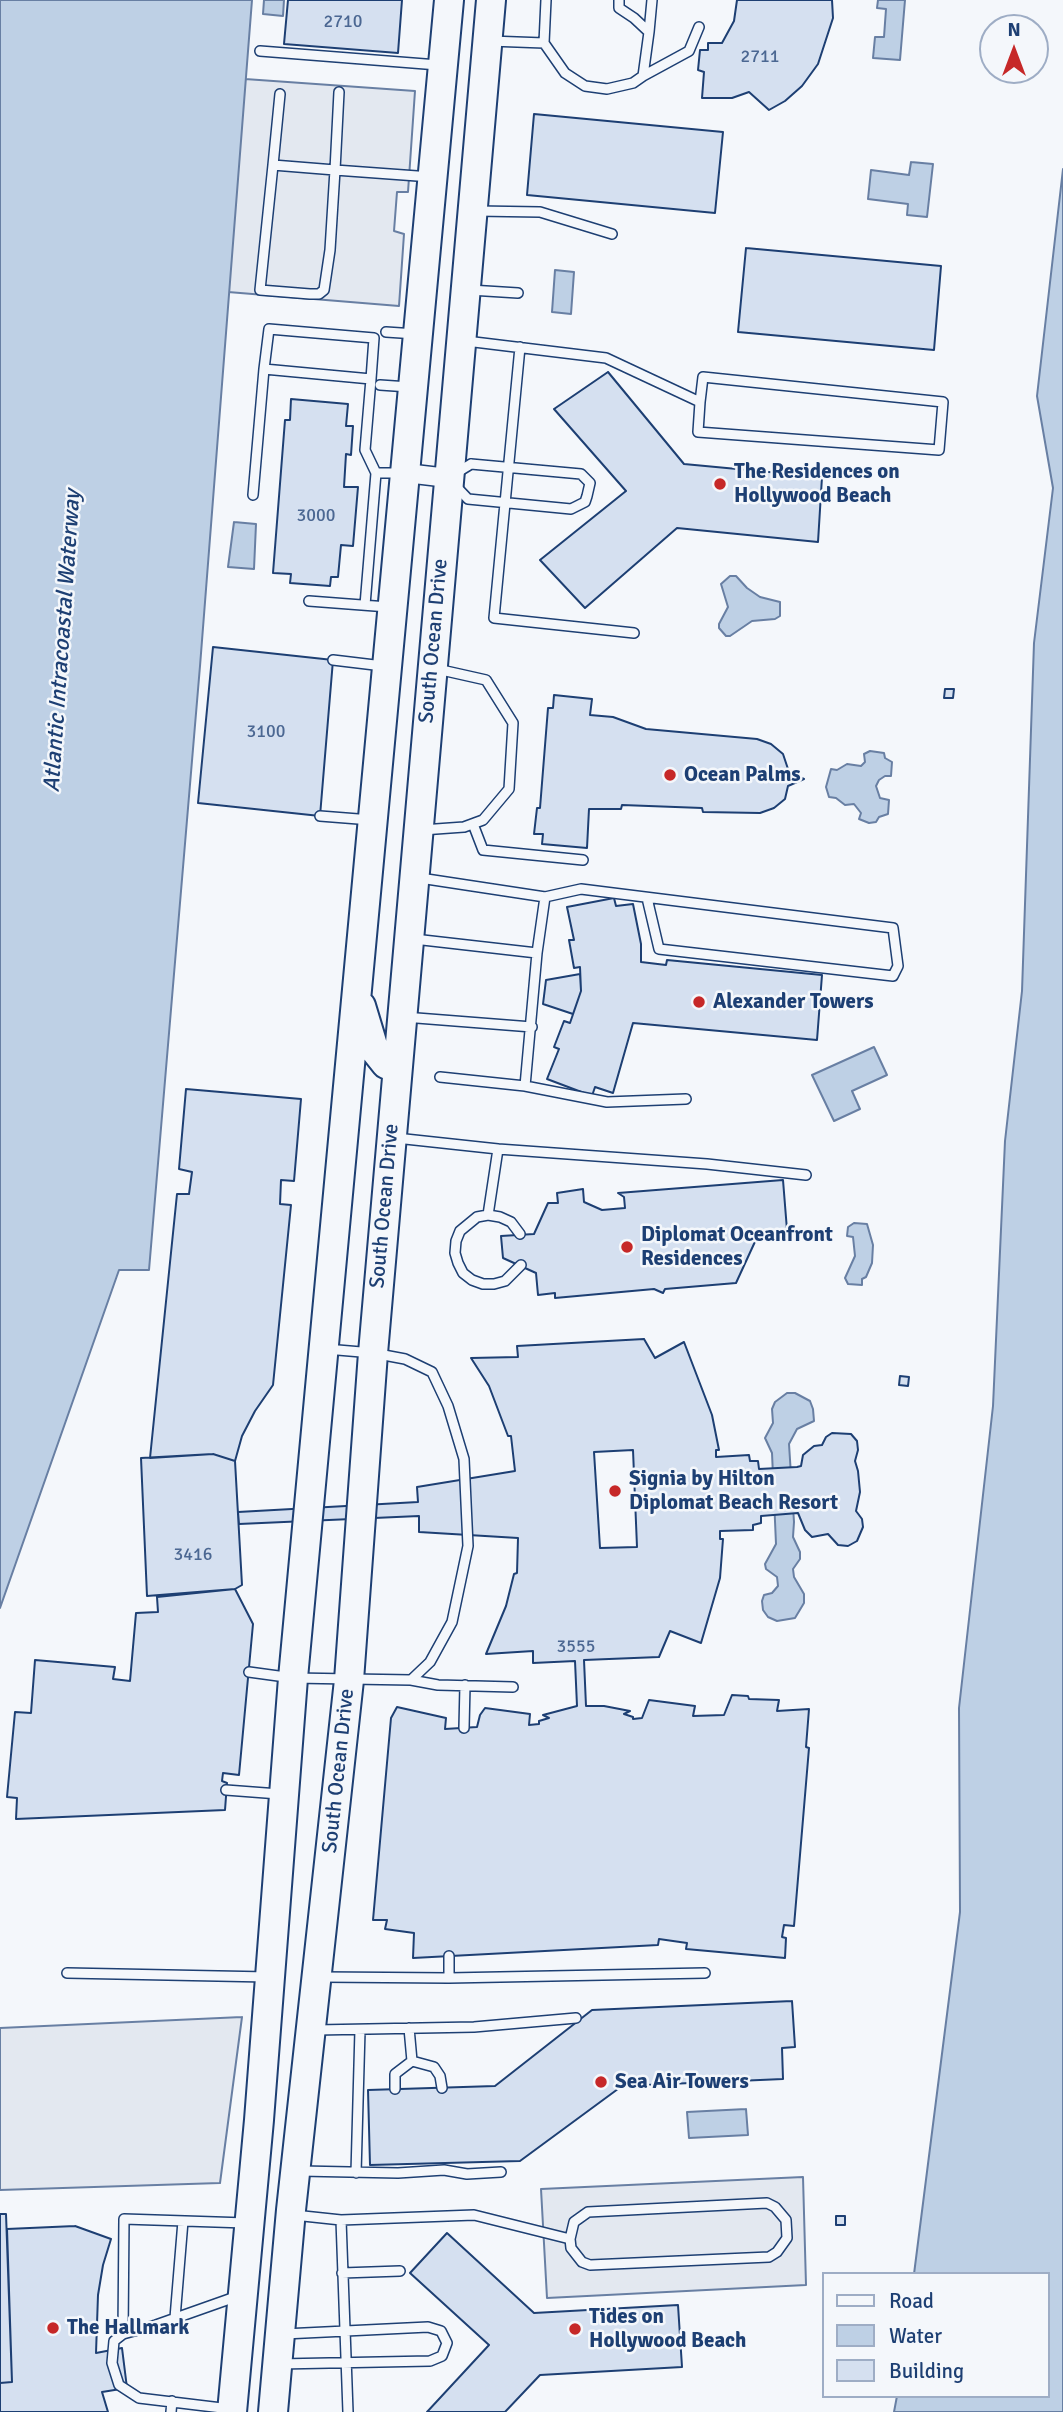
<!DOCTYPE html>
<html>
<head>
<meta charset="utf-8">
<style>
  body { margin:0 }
  #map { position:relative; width:1063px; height:2412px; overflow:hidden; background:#f4f7fb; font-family:Signika,sans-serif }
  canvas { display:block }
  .legend { position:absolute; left:822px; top:2272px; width:228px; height:126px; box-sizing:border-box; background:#f4f7fb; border:2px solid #9eadc5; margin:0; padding:9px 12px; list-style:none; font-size:21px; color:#1d3f73 }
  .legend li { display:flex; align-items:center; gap:14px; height:35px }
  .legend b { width:35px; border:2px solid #9eadc5 }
  .north { position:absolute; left:979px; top:14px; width:70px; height:70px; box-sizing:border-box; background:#f4f7fb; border:2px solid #9eadc5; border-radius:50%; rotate:0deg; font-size:19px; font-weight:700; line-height:28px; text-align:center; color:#1d3f73 }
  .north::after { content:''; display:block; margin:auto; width:24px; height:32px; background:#c62828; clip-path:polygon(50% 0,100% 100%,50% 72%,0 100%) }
</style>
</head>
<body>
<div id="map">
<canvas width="1063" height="2412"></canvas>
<ul class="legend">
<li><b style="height:9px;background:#f4f7fb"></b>Road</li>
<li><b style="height:19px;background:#bed0e5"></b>Water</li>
<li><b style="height:19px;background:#d5e0f0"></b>Building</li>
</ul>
<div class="north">N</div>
</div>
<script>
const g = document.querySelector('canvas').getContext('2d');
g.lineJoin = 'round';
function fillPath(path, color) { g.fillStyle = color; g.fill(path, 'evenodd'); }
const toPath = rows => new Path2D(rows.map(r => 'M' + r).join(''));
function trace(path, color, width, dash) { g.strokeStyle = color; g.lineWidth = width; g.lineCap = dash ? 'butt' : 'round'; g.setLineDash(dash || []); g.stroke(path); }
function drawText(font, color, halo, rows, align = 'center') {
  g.font = font + ' Signika,sans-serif'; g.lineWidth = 5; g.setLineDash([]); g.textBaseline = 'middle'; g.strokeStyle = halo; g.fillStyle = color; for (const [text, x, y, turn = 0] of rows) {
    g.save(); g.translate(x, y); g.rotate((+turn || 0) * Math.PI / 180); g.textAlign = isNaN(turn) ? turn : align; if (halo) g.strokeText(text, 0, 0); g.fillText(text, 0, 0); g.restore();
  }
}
const parking = toPath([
  [245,79,415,91,408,192,397,192,394,231,404,234,399,306,228,292,245,79],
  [242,2017,220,2183,0,2190,0,2028,242,2017],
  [803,2177,806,2285,547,2298,541,2189,803,2177]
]);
const water = toPath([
  [0,0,252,0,200,666,149,1270,119,1270,0,1608,0,0],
  [264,0,284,0,283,16,263,14,264,0],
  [878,0,905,0,900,60,873,58,875,37,884,37,886,9,877,8,878,0],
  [911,162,933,164,927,217,907,215,908,204,868,199,871,170,909,175,911,162],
  [1063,169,1063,2412,894,2412,897,2396,1047,2396,1047,2274,914,2274,960,1912,959,1708,993,1406,1005,1141,1022,991,1034,643,1053,488,1037,396,1063,169],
  [555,270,574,272,571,314,552,312,555,270],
  [234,522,256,524,254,569,228,567,234,522],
  [730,576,736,576,747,588,760,597,780,602,780,616,775,619,752,621,730,636,726,636,719,628,719,624,728,607,721,584,730,576],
  [870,751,884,753,885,758,892,762,891,776,885,776,879,780,876,786,880,798,889,800,888,814,879,817,876,822,869,823,859,819,861,813,854,804,845,805,836,798,829,797,826,787,831,769,837,770,847,764,861,766,865,762,864,754,870,751],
  [874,1047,887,1075,852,1091,860,1109,834,1121,812,1075,874,1047],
  [854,1223,867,1224,873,1245,872,1263,866,1277,862,1279,862,1285,848,1284,845,1278,855,1256,853,1237,847,1236,848,1227,854,1223],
  [787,1393,795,1393,810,1401,813,1409,814,1421,797,1429,789,1444,794,1522,793,1537,800,1552,800,1559,793,1569,794,1577,804,1594,804,1603,795,1618,777,1621,768,1617,763,1610,762,1601,764,1595,772,1593,778,1586,777,1577,766,1569,765,1564,776,1544,772,1453,765,1438,773,1423,772,1409,775,1402,787,1393],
  [746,2109,748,2135,689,2138,687,2112,746,2109]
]);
const building = toPath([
  [288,0,402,0,398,53,284,44,288,0],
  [737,0,832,0,833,18,818,64,802,86,785,101,769,110,749,92,732,98,702,98,704,72,698,70,700,50,708,50,708,43,722,43,734,21,737,0],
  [534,114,723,132,715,213,527,195,534,114],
  [746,248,941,266,934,350,738,332,746,248],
  [608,372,684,464,822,477,818,542,677,528,585,608,540,560,626,491,554,409,608,372],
  [291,399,348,404,346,426,353,426,351,455,346,454,344,487,358,487,353,546,341,545,338,577,331,577,330,586,290,583,291,574,273,573,285,420,290,420,291,399],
  [213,647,333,660,320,816,198,803,213,647],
  [945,689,954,689,953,698,944,698,945,689],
  [554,695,592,699,590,715,613,717,646,729,757,739,771,744,783,754,789,772,804,779,788,786,785,799,774,808,760,813,703,812,702,808,622,805,621,809,589,809,587,848,542,844,543,834,534,834,537,808,540,808,548,708,553,708,554,695],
  [614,898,616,906,633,904,641,944,641,962,666,965,667,960,822,975,817,1040,633,1023,613,1093,595,1087,592,1096,547,1079,559,1049,554,1047,564,1021,570,1023,581,991,580,967,574,968,569,940,574,940,567,907,614,898],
  [580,974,581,991,573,1014,543,1004,546,980,580,974],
  [186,1089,301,1099,294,1181,281,1180,280,1204,291,1205,273,1385,255,1411,242,1436,235,1461,213,1454,150,1458,177,1194,189,1194,192,1172,179,1169,186,1089],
  [783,1180,787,1230,759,1233,736,1283,665,1289,663,1293,654,1289,555,1298,555,1293,538,1295,536,1273,503,1258,501,1236,534,1234,548,1203,558,1203,557,1193,583,1189,584,1202,602,1210,625,1208,624,1197,618,1193,783,1180],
  [644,1339,655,1358,684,1342,712,1415,719,1450,716,1450,716,1457,749,1455,750,1461,758,1461,759,1469,797,1467,801,1466,803,1455,814,1446,822,1445,826,1437,832,1433,851,1434,857,1441,858,1450,855,1461,858,1471,860,1492,856,1511,862,1519,863,1527,857,1541,848,1546,838,1545,828,1534,812,1537,805,1530,798,1513,761,1516,761,1523,753,1525,753,1530,720,1531,720,1539,723,1539,720,1578,701,1643,670,1631,659,1657,584,1660,586,1706,604,1706,630,1711,624,1714,633,1717,633,1719,642,1718,649,1700,695,1706,693,1716,724,1715,732,1695,748,1696,749,1699,779,1700,777,1711,809,1709,806,1747,809,1748,794,1926,784,1925,782,1937,786,1938,785,1958,686,1949,687,1943,659,1939,658,1945,413,1958,414,1933,385,1929,387,1920,373,1920,391,1718,397,1707,446,1718,445,1729,477,1727,480,1715,485,1708,530,1714,529,1725,539,1724,539,1721,549,1718,543,1715,577,1706,575,1661,533,1663,533,1651,486,1654,506,1606,514,1574,517,1573,518,1538,419,1532,419,1516,239,1524,238,1512,418,1502,417,1487,515,1471,511,1436,508,1436,489,1386,471,1358,518,1357,517,1346,644,1339],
  [900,1376,909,1377,908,1386,899,1385,900,1376],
  [633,1450,637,1547,600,1548,594,1452,633,1450],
  [213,1454,235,1461,242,1585,235,1589,147,1596,141,1458,213,1454],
  [235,1589,253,1624,239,1775,223,1773,222,1781,227,1783,225,1810,16,1819,17,1798,7,1797,15,1712,31,1713,35,1660,115,1667,113,1679,130,1681,136,1613,158,1612,157,1597,235,1589],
  [792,2001,795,2047,782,2048,783,2079,622,2086,520,2161,370,2165,368,2090,495,2086,592,2010,792,2001],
  [0,2214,6,2214,12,2382,0,2383,0,2214],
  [836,2216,845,2216,845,2225,836,2225,836,2216],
  [75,2226,111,2239,103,2265,98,2295,96,2353,122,2348,127,2388,102,2392,108,2412,0,2412,0,2383,12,2382,7,2229,75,2226],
  [447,2233,534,2313,678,2305,682,2367,540,2375,505,2412,427,2412,489,2345,410,2273,447,2233]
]);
const lane = toPath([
  [546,0,544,43,565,73,585,86,607,89,633,83,643,76],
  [619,0,619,8,634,18,649,32,643,76,689,51,699,27],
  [649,32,652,0],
  [490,41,544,43],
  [260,51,438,65],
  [339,92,335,170,330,250,324,290,319,294,310,294,260,290,273,165,335,170,431,177],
  [273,165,280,94],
  [477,211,540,212,612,234],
  [470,290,518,293],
  [386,332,416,334],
  [466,341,606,358,700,402,698,432,939,450,943,402,703,377,700,402],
  [520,347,494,618,634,633],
  [380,385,409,387],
  [471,464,581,474,590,483,587,496,585,502,571,509,468,499,448,478,471,464],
  [376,473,402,473],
  [253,495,264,369,269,329,374,338,371,379,264,369],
  [309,601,388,607],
  [365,605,376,473,365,450,371,379],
  [333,660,383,666],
  [320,816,371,820],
  [473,824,483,850,583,860],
  [422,830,464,827,483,820,509,789,513,723,486,680,437,669],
  [420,878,545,897,537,953],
  [545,897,581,889,893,928,898,966,893,976,659,949,647,898],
  [414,939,537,953,525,1086,607,1102,686,1099],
  [404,1017,532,1027],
  [440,1077,525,1086],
  [396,1138,498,1149,707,1164,806,1175],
  [488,1215,498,1149],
  [520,1234,511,1222,500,1217,488,1215,477,1217,460,1231,456,1241,455,1253,458,1263,463,1273,472,1280,483,1284,494,1284,505,1281,521,1265],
  [249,1672,293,1678,411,1680,430,1662,452,1622,468,1546,464,1459,448,1406,432,1372,405,1359,373,1353,326,1349],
  [411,1680,438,1685,513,1687],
  [464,1728,465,1685],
  [226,1790,279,1794],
  [449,1956,449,1978],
  [67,1973,268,1977],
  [322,1977,449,1978,705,1973],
  [316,2030,474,2027,576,2018],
  [412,2061,434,2067,440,2076,442,2088],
  [395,2089,395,2074,412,2061,409,2028],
  [301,2171,398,2173,444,2170,467,2174,501,2172],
  [356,2173,360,2030],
  [767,2203,775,2207,786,2220,787,2238,777,2252,769,2257,590,2265,582,2262,571,2248,570,2239,574,2222,588,2212,767,2203],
  [294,2215,341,2220],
  [342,2273,400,2271],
  [175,2318,183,2221],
  [123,2334,124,2219,246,2223],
  [279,2364,430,2361,442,2356,447,2343,441,2331,428,2327,284,2334],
  [230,2409,139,2398,119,2385,112,2363,114,2341,123,2334,156,2325,238,2296],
  [171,2412,172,2401],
  [348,2412,341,2220,474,2215,570,2239]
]);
const street = toPath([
  [406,473,448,478]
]);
const primary = toPath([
  [361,1006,374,1049,386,1064,397,1069],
  [232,2412,259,2120,293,1678,449,0],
  [273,2412,291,2210,349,1680,373,1353,491,0]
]);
const markers = [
  [720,484,7,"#c62828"],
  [670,775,7,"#c62828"],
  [699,1002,7,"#c62828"],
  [627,1247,7,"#c62828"],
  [615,1491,7,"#c62828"],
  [601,2082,7,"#c62828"],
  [53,2328,7,"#c62828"],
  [575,2329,7,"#c62828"]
];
const numberNames = [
  ["2710",343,22],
  ["2711",760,57],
  ["3000",316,516],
  ["3100",266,732],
  ["3416",193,1555],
  ["3555",576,1647]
];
const poiNames = [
  ["The Residences on",734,472],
  ["Hollywood Beach",734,496],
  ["Ocean Palms",684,775],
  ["Alexander Towers",713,1002],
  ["Diplomat Oceanfront",641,1235],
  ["Residences",641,1259],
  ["Signia by Hilton",629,1479],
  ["Diplomat Beach Resort",629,1503],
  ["Sea Air Towers",615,2082],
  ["Tides on",589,2317],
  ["Hollywood Beach",589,2341],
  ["The Hallmark",67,2328]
];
const streetNames = [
  ["South Ocean Drive",434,641,-85],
  ["South Ocean Drive",385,1206,-85],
  ["South Ocean Drive",339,1771,-84]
];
const waterNames = [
  ["Atlantic Intracoastal Waterway",63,641,-86]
];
fillPath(parking, '#e3e8f0');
trace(parking, '#687fa3', 2);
fillPath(water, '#bed0e5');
trace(water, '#687fa3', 2);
fillPath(building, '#d5e0f0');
trace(building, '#1d3f73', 2);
trace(lane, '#1d3f73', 12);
trace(street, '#1d3f73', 21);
trace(primary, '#1d3f73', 32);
trace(lane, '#f4f7fb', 9);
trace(street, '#f4f7fb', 18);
trace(primary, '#f4f7fb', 28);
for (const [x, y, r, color] of markers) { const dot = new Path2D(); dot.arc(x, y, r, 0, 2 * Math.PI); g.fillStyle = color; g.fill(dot); trace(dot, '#f4f7fb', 2.5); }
drawText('18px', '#4b6792', null, numberNames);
drawText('bold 21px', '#1d3f73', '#f4f7fb', poiNames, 'left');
drawText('21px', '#1d3f73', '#f4f7fb', streetNames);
drawText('italic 23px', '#1d3f73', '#f4f7fb', waterNames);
</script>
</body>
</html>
